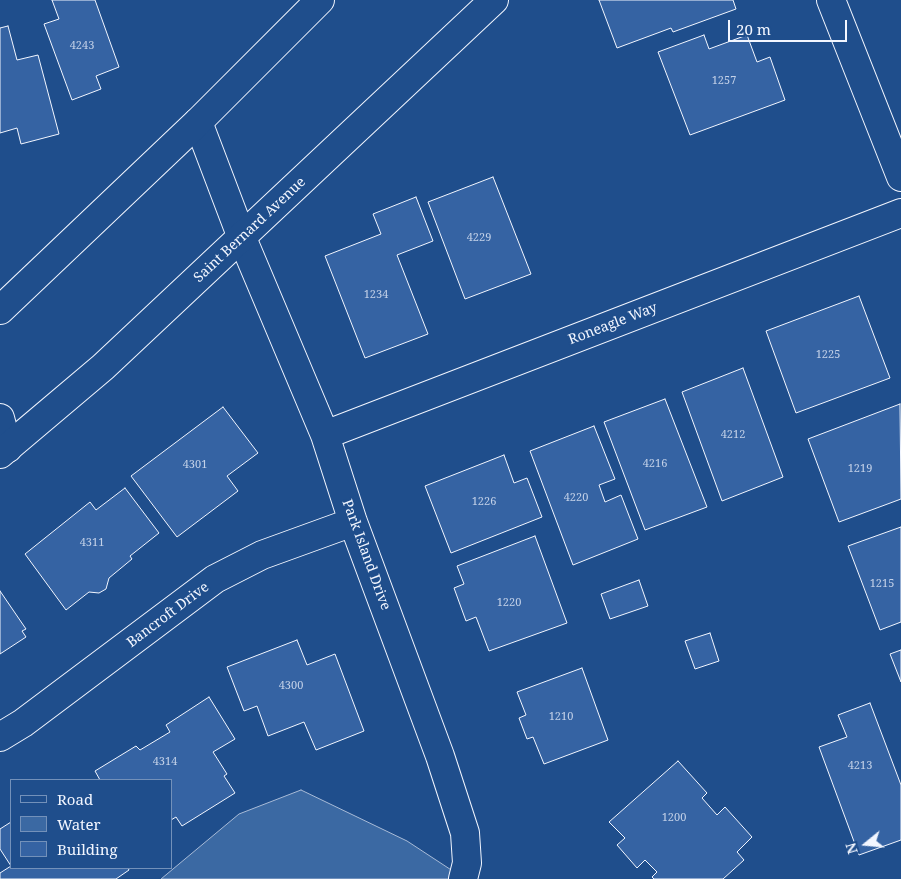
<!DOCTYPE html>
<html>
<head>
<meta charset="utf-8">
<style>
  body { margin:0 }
  #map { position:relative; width:901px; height:879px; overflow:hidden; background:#1f4e8c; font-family:"Noto Serif",serif }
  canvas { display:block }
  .legend { position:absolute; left:10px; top:779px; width:162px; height:90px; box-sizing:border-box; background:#1f4e8c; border:1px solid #7391ba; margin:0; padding:6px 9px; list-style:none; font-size:15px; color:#f2f6ff }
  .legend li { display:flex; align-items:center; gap:10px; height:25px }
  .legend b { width:25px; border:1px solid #7391ba }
  .north { position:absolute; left:841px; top:819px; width:50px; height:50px; -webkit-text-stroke:4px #1f4e8c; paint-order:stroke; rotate:253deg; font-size:14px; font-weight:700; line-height:20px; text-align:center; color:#f2f6ff }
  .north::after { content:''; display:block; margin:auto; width:18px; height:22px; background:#f2f6ff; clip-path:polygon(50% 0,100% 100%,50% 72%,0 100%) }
  .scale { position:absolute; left:728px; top:20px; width:119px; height:22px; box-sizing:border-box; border:2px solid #f2f6ff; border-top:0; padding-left:6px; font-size:15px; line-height:18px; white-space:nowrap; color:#f2f6ff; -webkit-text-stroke:4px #1f4e8c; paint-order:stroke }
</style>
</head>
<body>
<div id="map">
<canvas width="901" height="879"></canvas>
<ul class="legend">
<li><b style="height:6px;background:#1f4e8c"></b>Road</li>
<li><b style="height:14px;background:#3b69a3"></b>Water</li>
<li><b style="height:14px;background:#3563a3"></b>Building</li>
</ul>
<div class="north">N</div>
<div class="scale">20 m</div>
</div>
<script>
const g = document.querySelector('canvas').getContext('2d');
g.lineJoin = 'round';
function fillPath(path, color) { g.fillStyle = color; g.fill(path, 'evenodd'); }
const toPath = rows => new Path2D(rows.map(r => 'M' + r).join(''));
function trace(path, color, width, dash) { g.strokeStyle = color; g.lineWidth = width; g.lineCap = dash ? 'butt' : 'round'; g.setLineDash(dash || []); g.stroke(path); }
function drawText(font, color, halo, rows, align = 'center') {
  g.font = font + ' "Noto Serif",serif'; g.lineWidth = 4; g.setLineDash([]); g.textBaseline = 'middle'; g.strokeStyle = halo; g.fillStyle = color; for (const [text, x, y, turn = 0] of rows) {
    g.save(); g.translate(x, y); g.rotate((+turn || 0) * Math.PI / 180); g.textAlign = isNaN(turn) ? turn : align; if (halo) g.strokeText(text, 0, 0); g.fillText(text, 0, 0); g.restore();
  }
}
const water = toPath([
  [301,790,407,841,465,879,161,879,239,814,301,790]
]);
const building = toPath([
  [52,0,95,0,119,67,96,76,101,89,72,100,44,24,59,19,52,0],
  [599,0,733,0,736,9,673,32,671,28,617,48,599,0],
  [8,26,17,60,38,55,59,134,21,144,17,128,0,133,0,28,8,26],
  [704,35,709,49,747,35,757,62,770,57,785,100,690,135,658,52,704,35],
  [493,177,531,274,465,299,428,202,493,177],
  [416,197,433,241,397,255,428,334,365,358,325,256,381,234,373,214,416,197],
  [859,296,890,378,796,413,766,331,859,296],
  [743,368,783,477,722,501,682,392,743,368],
  [665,399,707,507,645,530,604,422,665,399],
  [900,404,901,499,839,522,808,439,900,404],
  [223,407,258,453,227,476,238,491,177,537,131,476,223,407],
  [594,426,615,479,599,485,605,502,621,495,638,539,573,565,530,451,594,426],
  [504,455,514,483,527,478,542,517,451,553,425,486,504,455],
  [125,488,159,533,130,556,132,559,109,578,106,589,99,593,89,592,66,610,25,554,90,502,96,510,125,488],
  [901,527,901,622,880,630,848,546,901,527],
  [535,536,567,623,489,651,476,617,466,621,454,588,464,584,457,566,535,536],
  [639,580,648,606,610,619,601,594,639,580],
  [0,591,26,629,22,631,26,637,0,654,0,591],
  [710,633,719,661,695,669,685,641,710,633],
  [297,640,307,665,335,654,364,731,316,750,304,722,268,736,257,706,244,711,227,667,297,640],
  [901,650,901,682,890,654,901,650],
  [582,668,608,740,544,764,533,737,527,739,519,718,526,715,517,692,582,668],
  [209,697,235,739,213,752,227,774,224,776,235,793,182,826,176,817,171,820,171,780,100,780,95,771,136,746,140,750,170,732,166,725,209,697],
  [870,703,901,785,901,840,859,855,819,747,847,737,838,715,870,703],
  [678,761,707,793,702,798,717,815,725,807,752,837,737,852,744,860,723,879,654,879,652,877,657,872,645,860,637,868,617,845,625,838,609,822,678,761],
  [11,822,11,868,128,868,129,870,116,879,0,879,0,873,11,866,0,849,0,829,11,822]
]);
const minor = toPath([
  [831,0,901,177],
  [198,122,242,238,325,435,353,522,440,756,465,833,467,863,463,879],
  [0,418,8,448],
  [325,435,901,213],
  [0,737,23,723,215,579,262,555,353,522]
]);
const major = toPath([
  [0,310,198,122,320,0],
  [0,454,103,367,494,0]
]);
const numberNames = [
  ["4243",82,46],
  ["1257",724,81],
  ["4229",479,238],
  ["1234",376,295],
  ["1225",828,355],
  ["4212",733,435],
  ["4216",655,464],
  ["4301",195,465],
  ["1219",860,469],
  ["4220",576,498],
  ["1226",484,502],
  ["4311",92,543],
  ["1215",882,584],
  ["1220",509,603],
  ["4300",291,686],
  ["1210",561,717],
  ["4314",165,762],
  ["4213",860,766],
  ["1200",674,818]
];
const streetNames = [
  ["Saint Bernard Avenue",250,230,-43],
  ["Roneagle Way",613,324,-21],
  ["Park Island Drive",366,555,70],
  ["Bancroft Drive",168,615,-37]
];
fillPath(water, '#3b69a3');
trace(water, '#a8bbd7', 1);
fillPath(building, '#3563a3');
trace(building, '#f2f6ff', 1);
trace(minor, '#f2f6ff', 30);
trace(major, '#f2f6ff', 30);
trace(minor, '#1f4e8c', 28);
trace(major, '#1f4e8c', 28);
drawText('11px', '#c3d1e8', null, numberNames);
drawText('14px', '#f2f6ff', '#1f4e8c', streetNames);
</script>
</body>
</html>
